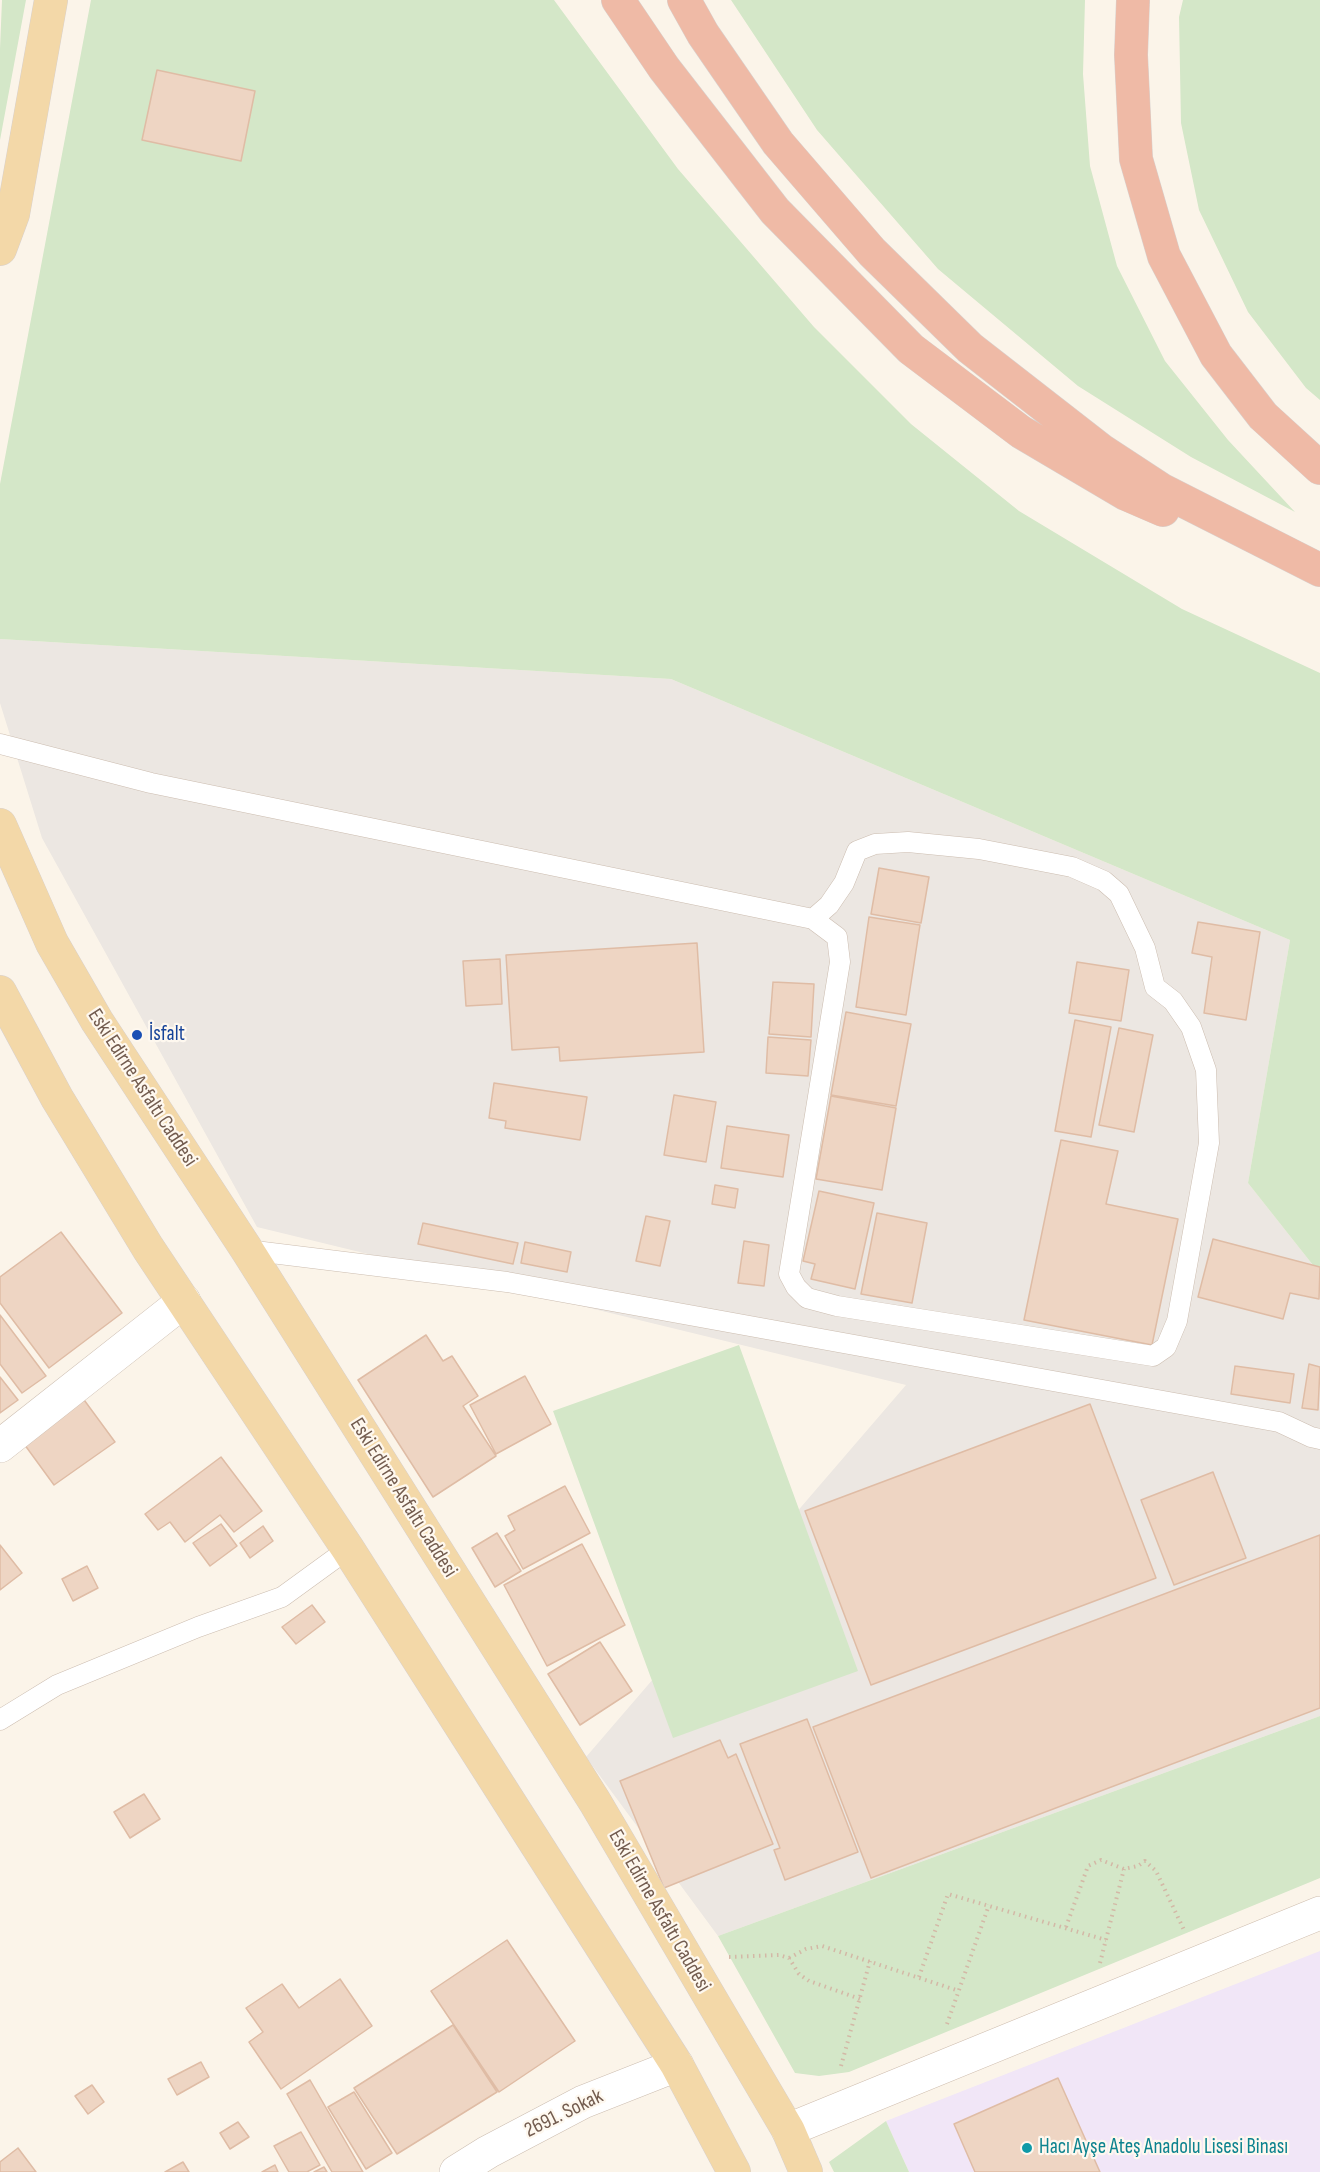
<!DOCTYPE html>
<html>
<head>
<meta charset="utf-8">
<style>
  body { margin:0 }
  canvas { display:block; background:#fbf4e9 }
</style>
</head>
<body>
<canvas width="1320" height="2172"></canvas>
<script>
const g = document.querySelector('canvas').getContext('2d');
g.lineJoin = 'round';
function fillPath(path, color) { g.fillStyle = color; g.fill(path, 'evenodd'); }
const toPath = rows => new Path2D(rows.map(r => 'M' + r).join(''));
function trace(path, color, width, dash) { g.strokeStyle = color; g.lineWidth = width; g.lineCap = dash ? 'butt' : 'round'; g.setLineDash(dash || []); g.stroke(path); }
function drawText(font, color, halo, rows, align = 'center') {
  g.font = font + ' "Sofia Sans Condensed",sans-serif'; g.lineWidth = 4.5; g.setLineDash([]); g.textBaseline = 'middle'; g.strokeStyle = halo; g.fillStyle = color; for (const [text, x, y, turn = 0] of rows) {
    g.save(); g.translate(x, y); g.rotate((+turn || 0) * Math.PI / 180); g.textAlign = isNaN(turn) ? turn : align; if (halo) g.strokeText(text, 0, 0); g.fillText(text, 0, 0); g.restore();
  }
}
const industrial = toPath([
  [0,639,671,679,1290,940,1248,1183,1320,1274,1320,1716,718,1936,586,1757,906,1385,257,1227,42,838,0,703]
]);
const education = toPath([
  [1320,1951,1320,2172,909,2172,886,2121]
]);
const green = toPath([
  [2,0,26,0,0,140,0,49],
  [91,0,554,0,678,169,814,327,911,424,1019,511,1182,609,1320,673,1320,1274,1248,1183,1290,940,671,679,0,639,0,484],
  [731,0,1085,0,1083,74,1090,166,1117,266,1165,361,1228,440,1295,512,1191,457,1078,386,938,269,817,130],
  [1183,0,1320,0,1320,400,1306,388,1248,312,1199,210,1181,123,1179,17],
  [739,1345,858,1671,673,1738,553,1411],
  [1320,1716,1320,1878,849,2072,819,2076,795,2073,718,1936],
  [886,2121,909,2172,834,2172,829,2162]
]);
const building = toPath([
  [157,70,255,91,241,161,142,140,157,70],
  [879,868,929,877,921,923,871,914,879,868],
  [869,917,920,925,906,1015,856,1007,869,917],
  [1198,922,1260,932,1246,1020,1204,1013,1212,957,1192,953,1198,922],
  [697,943,704,1052,560,1061,559,1047,512,1050,506,955,697,943],
  [500,959,502,1004,466,1006,463,961,500,959],
  [1077,962,1129,970,1121,1021,1069,1013,1077,962],
  [773,982,814,984,811,1037,769,1034,773,982],
  [846,1012,911,1024,896,1106,831,1095,846,1012],
  [1075,1020,1111,1027,1091,1137,1055,1131,1075,1020],
  [1119,1028,1153,1035,1134,1132,1099,1125,1119,1028],
  [768,1037,811,1040,808,1076,766,1073,768,1037],
  [494,1083,587,1097,580,1140,505,1128,506,1121,489,1118,494,1083],
  [674,1095,716,1102,706,1162,664,1155,674,1095],
  [831,1096,896,1108,882,1190,816,1179,831,1096],
  [727,1126,789,1135,783,1177,721,1168,727,1126],
  [1061,1140,1118,1151,1106,1204,1178,1219,1152,1345,1024,1320,1061,1140],
  [715,1185,738,1189,735,1208,712,1204,715,1185],
  [819,1191,874,1203,855,1289,811,1279,815,1264,803,1261,819,1191],
  [877,1213,927,1223,912,1303,861,1294,877,1213],
  [646,1216,670,1221,660,1266,636,1261,646,1216],
  [423,1223,518,1243,513,1264,418,1244,423,1223],
  [61,1232,122,1313,49,1368,0,1303,0,1277,61,1232],
  [1213,1239,1320,1267,1319,1299,1290,1293,1283,1319,1198,1297,1213,1239],
  [744,1241,769,1245,764,1286,738,1283,744,1241],
  [525,1242,571,1252,567,1272,521,1263,525,1242],
  [0,1315,46,1376,22,1393,0,1364,0,1315],
  [426,1335,443,1361,452,1356,478,1396,463,1406,496,1456,433,1497,358,1380,426,1335],
  [1309,1364,1320,1367,1318,1410,1302,1408,1309,1364],
  [1235,1366,1294,1374,1290,1403,1231,1394,1235,1366],
  [525,1376,551,1424,496,1454,470,1405,525,1376],
  [0,1377,18,1400,0,1413,0,1377],
  [79,1393,115,1442,54,1485,19,1437,79,1393],
  [1090,1404,1156,1578,871,1685,805,1511,1090,1404],
  [221,1457,262,1511,234,1532,220,1515,185,1542,170,1522,158,1530,145,1514,221,1457],
  [1213,1472,1246,1558,1174,1585,1141,1500,1213,1472],
  [565,1486,590,1533,523,1569,505,1536,515,1530,508,1516,565,1486],
  [221,1524,237,1546,210,1566,193,1543,221,1524],
  [263,1526,273,1541,250,1558,240,1543,263,1526],
  [497,1533,521,1571,495,1587,472,1548,497,1533],
  [1320,1535,1320,1708,871,1878,813,1727,1320,1535],
  [582,1544,625,1625,547,1666,504,1585,582,1544],
  [0,1545,22,1573,0,1590,0,1545],
  [87,1566,98,1588,73,1601,62,1579,87,1566],
  [312,1605,325,1622,296,1644,282,1627,312,1605],
  [600,1642,632,1691,580,1725,548,1674,600,1642],
  [807,1719,858,1852,785,1880,774,1850,780,1848,740,1744,807,1719],
  [720,1740,728,1758,736,1754,773,1844,664,1888,620,1781,720,1740],
  [144,1794,160,1819,130,1838,114,1812,144,1794],
  [507,1940,575,2041,499,2092,431,1991,507,1940],
  [340,1979,372,2026,281,2089,249,2042,263,2032,246,2008,282,1984,299,2008,340,1979],
  [453,2025,497,2092,397,2154,354,2088,453,2025],
  [201,2062,209,2077,177,2095,168,2079,201,2062],
  [1058,2078,1100,2172,975,2172,954,2124,1058,2078],
  [310,2080,363,2172,332,2172,287,2094,310,2080],
  [92,2085,104,2102,88,2114,75,2096,92,2085],
  [354,2092,392,2153,366,2169,328,2107,354,2092],
  [238,2122,249,2137,230,2149,220,2133,238,2122],
  [301,2132,320,2165,307,2172,289,2172,274,2146,301,2132],
  [18,2148,36,2172,0,2172,0,2162,18,2148],
  [183,2162,189,2172,165,2172,183,2162],
  [275,2165,278,2172,262,2172,275,2165],
  [324,2167,327,2172,314,2172,324,2167]
]);
const path = toPath([
  [1066,1927,1088,1866,1101,1860,1124,1869,1138,1866,1145,1861,1156,1871,1184,1930],
  [729,1957,779,1955,789,1958,799,1974,809,1981,860,1999],
  [789,1958,806,1949,822,1946,959,1991],
  [1100,1963,1124,1869],
  [919,1977,948,1894,1106,1940],
  [947,2024,989,1905],
  [841,2066,870,1961]
]);
const lane = toPath([
  [0,744,151,783,813,919,837,937,840,962,789,1274,796,1287,807,1298,837,1306,1153,1356,1166,1347,1177,1321,1209,1143,1206,1070,1191,1027,1173,1001,1155,987,1145,948,1119,894,1104,881,1072,867,979,849,908,842,875,844,857,851,844,883,829,905,813,919],
  [247,1250,507,1282,1279,1422,1311,1437,1320,1439],
  [0,1720,57,1685,198,1627,282,1597,348,1549]
]);
const street = toPath([
  [0,1446,184,1301],
  [456,2172,488,2152,583,2102,677,2065]
]);
const secondary = toPath([
  [788,2130,1320,1913]
]);
const primary = toPath([
  [0,249,13,214,51,0],
  [0,825,52,943,97,1021,247,1250,595,1802,788,2130,806,2172],
  [0,992,57,1098,148,1248,348,1549,677,2065,734,2172]
]);
const highway = toPath([
  [618,0,664,68,775,211,911,349,1021,432,1126,494,1163,510],
  [684,0,703,34,778,143,872,252,970,348,1101,450,1162,490,1320,570],
  [1133,0,1131,55,1136,159,1164,256,1216,355,1263,416,1320,468]
]);
const markers = [
  [137,1035,6,"#1a4fb4"],
  [1027,2148,6,"#0f9aa8"]
];
const transitNames = [
  ["İsfalt",149,1035]
];
const streetNames = [
  ["Eski Edirne Asfaltı Caddesi",142,1088,57],
  ["Eski Edirne Asfaltı Caddesi",403,1498,58],
  ["Eski Edirne Asfaltı Caddesi",659,1911,60],
  ["2691. Sokak",564,2114,-26]
];
const cultureNames = [
  ["Hacı Ayşe Ateş Anadolu Lisesi Binası",1039,2148]
];
fillPath(industrial, '#ece7e2');
fillPath(education, '#f1e6f7');
fillPath(green, '#d4e7c8');
fillPath(building, '#eed5c3');
trace(building, '#dfbca5', 1.5);
trace(lane, '#ccbdb0', 21);
trace(street, '#ccbdb0', 34);
trace(secondary, '#cebdae', 34);
trace(primary, '#d8d1ce', 34);
trace(highway, '#d8d1ce', 34);
trace(path, '#d3b8a6', 4, [1.5, 4.5]);
trace(lane, '#fff', 20);
trace(street, '#fff', 33);
trace(secondary, '#fff', 33);
trace(primary, '#f3d8a8', 33);
trace(highway, '#efbaa6', 33);
for (const [x, y, r, color] of markers) { const dot = new Path2D(); dot.arc(x, y, r, 0, 2 * Math.PI); g.fillStyle = color; g.fill(dot); trace(dot, '#fef8ef', 2); }
drawText('21px', '#164399', '#fef8ef', transitNames, 'left');
drawText('21px', '#735c4f', '#fef8ef', streetNames);
drawText('21px', '#0d838f', '#fef8ef', cultureNames, 'left');
</script>
</body>
</html>
